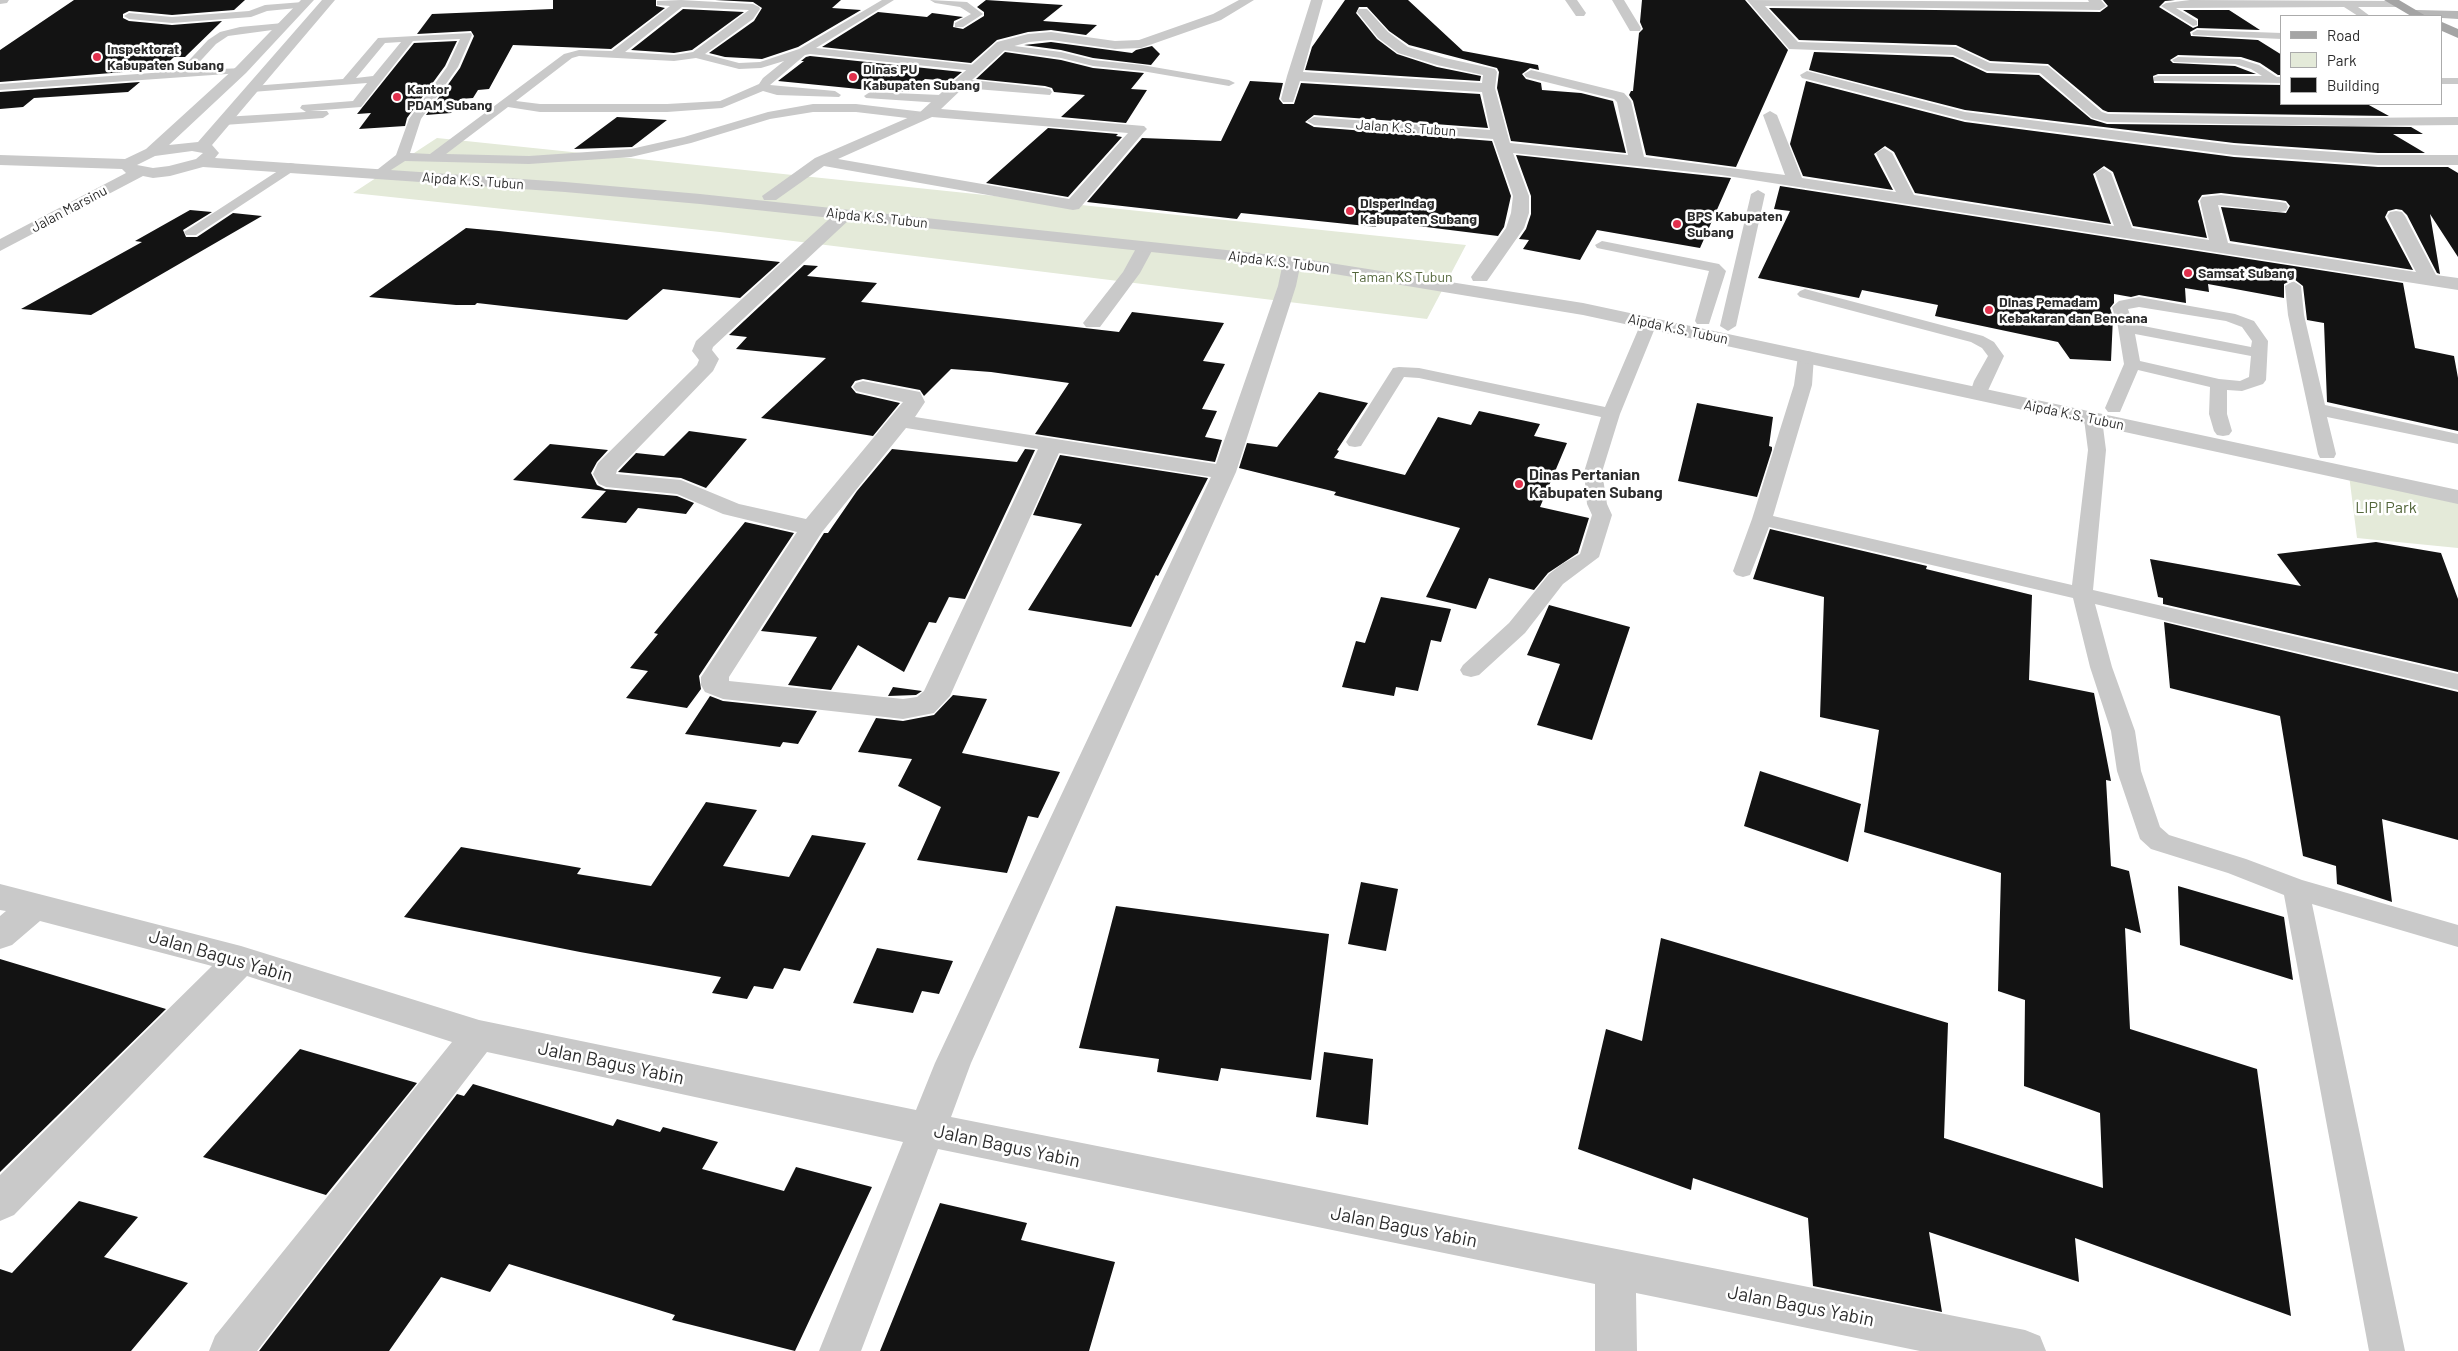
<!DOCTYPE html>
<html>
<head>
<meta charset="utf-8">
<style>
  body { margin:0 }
  #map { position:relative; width:2458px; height:1351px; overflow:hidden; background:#fff; font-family:Barlow,sans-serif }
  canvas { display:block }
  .legend { position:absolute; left:2280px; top:15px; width:162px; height:90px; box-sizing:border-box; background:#fff; border:1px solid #ababab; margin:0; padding:6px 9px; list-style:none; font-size:15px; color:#2c2c2c }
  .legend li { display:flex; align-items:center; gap:10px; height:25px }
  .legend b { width:25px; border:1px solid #ababab }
</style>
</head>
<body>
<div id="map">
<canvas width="2458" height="1351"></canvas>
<ul class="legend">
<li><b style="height:6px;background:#a4a4a4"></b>Road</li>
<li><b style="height:14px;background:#e4ead9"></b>Park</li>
<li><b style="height:14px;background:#131313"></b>Building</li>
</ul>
</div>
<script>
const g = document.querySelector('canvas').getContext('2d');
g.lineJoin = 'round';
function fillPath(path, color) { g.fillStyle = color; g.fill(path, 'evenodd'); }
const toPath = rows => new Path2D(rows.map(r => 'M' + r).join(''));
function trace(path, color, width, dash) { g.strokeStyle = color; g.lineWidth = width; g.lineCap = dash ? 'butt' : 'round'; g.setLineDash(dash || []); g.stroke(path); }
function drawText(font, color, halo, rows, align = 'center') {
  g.font = font + ' Barlow,sans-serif'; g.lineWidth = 5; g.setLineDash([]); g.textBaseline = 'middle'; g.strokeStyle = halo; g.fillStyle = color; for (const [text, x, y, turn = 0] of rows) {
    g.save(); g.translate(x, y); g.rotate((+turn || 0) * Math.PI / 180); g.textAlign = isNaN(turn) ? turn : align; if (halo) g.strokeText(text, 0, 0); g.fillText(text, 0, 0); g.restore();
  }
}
const green = toPath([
  [437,138,1466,245,1427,319,720,232,353,193],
  [2348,467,2458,491,2458,548,2357,538]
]);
const building = toPath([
  [74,0,245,0,234,10,172,15,129,11,123,14,123,18,129,21,172,25,222,21,185,57,174,57,161,69,0,82,0,50],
  [553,0,656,0,656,6,665,8,611,49,513,45,489,89,478,90,473,98,460,99,451,113,426,115,460,68,474,36,471,31,417,34,432,14,553,9],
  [715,0,841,0,832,8,861,10,798,47,762,59,725,57,709,53,754,21,762,8,753,2],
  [986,0,1063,5,1043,21,1097,25,1086,35,1051,30,1028,32,997,40,971,63,822,47,878,12,927,17,932,13,963,17,954,21,953,27,963,29,984,16,984,12,977,7],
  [1345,0,1408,0,1463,51,1538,65,1539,70,1530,68,1522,74,1526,79,1541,83,1542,90,1581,93,1613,101,1626,153,1511,141,1497,88,1499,72,1497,68,1409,45,1389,31,1367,7,1359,7,1356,13,1377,39,1397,54,1437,67,1481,76,1480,81,1305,70,1312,47],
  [1642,0,1745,0,1788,50,1736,167,1646,155,1633,101,1629,95,1631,91,1633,91,1639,33,1643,29,1640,22],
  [2103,0,2175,0,2165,1,2159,7,2193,28,2198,26,2198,19,2183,10,2229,10,2260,30,2197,28,2190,32,2191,36,2258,40,2282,55,2282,75,2278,75,2260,63,2241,57,2178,55,2170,60,2173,63,2235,66,2256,74,2158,74,2153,76,2154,83,2282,85,2282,104,2367,104,2389,116,2108,112,2103,110,2048,64,1990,61,1956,45,1799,40,1769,8,2100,12,2108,6],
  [683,9,744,12,692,50,674,53,631,50],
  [457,41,445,66,407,118,405,126,359,129,371,113,357,114,414,43],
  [1051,42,1132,53,1136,50,1152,46,1160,54,1151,65,1093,58,1061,50,1024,45],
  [1005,52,1061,60,1093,68,1144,73,1131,89,1147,90,1126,123,1061,117,1085,95,1054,92,1052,88,1045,86,976,79],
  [1814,52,1953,57,1987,73,2039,75,2091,119,2107,124,2411,127,2423,134,2393,134,2425,153,2378,153,2234,143,1965,110,1809,70],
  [810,56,962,72,951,81,925,79,908,92,869,90,778,81,804,61,801,61,806,57],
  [1250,81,1283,83,1279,99,1283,104,1294,104,1301,83,1480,94,1488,128,1314,115,1305,122,1314,127,1492,141,1511,196,1504,227,1498,236,1378,221,1376,227,1241,213,1237,219,1087,202,1142,138,1221,141],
  [1806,81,1965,122,2234,157,2378,167,2448,167,2458,173,2458,257,2430,214,2440,274,2437,273,2407,215,2402,210,2396,209,2388,211,2385,217,2413,270,2230,241,2221,207,2286,213,2290,206,2286,201,2280,200,2221,193,2202,195,2198,201,2207,238,2133,226,2113,172,2104,166,2093,174,2111,224,1915,193,1894,152,1885,146,1874,154,1893,190,1803,176,1790,144],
  [140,82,128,92,34,98,23,107,0,109,0,92],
  [617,117,667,120,632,147,574,149],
  [1048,128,1118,134,1116,136,1122,137,1068,197,986,183],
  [1516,155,1721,177,1731,178,1700,248,1597,230,1580,260,1523,249,1529,240,1519,239,1526,229,1531,214,1531,196],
  [1780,186,2403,283,2415,348,2454,356,2458,378,2458,431,2327,402,2324,323,2307,320,2303,286,2294,279,2284,284,2284,298,2208,284,2209,292,2185,288,2186,303,2139,295,2131,297,2114,294,2114,303,2110,308,2113,317,2111,361,2070,359,2058,342,1935,316,1938,305,1862,290,1859,298,1758,278,1790,211,1774,209],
  [190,210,212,212,183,230,186,237,197,237,233,213,262,216,91,315,21,309,142,242,135,241],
  [466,228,499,231,780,262,740,298,663,289,627,320,477,303,475,305,456,305,369,297],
  [804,265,818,266,807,276,877,283,861,302,1119,332,1132,312,1224,323,1203,361,1225,364,1202,409,1217,411,1205,437,1222,440,1215,462,1035,434,1069,383,991,372,951,369,924,396,920,390,863,379,855,381,851,387,856,393,900,403,873,436,761,418,826,358,736,349,747,337,729,335],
  [1319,392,1368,403,1337,450,1339,451,1334,458,1405,475,1438,417,1471,425,1479,411,1540,424,1534,436,1567,443,1540,507,1589,518,1578,553,1548,573,1534,590,1489,578,1476,609,1426,597,1460,528,1334,495,1336,492,1239,468,1247,443,1277,447],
  [1697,403,1773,417,1769,446,1772,447,1772,450,1757,497,1678,481],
  [689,431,747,439,706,488,681,478,618,472,636,453,664,456],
  [550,444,608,450,597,462,591,473,597,485,605,489,677,496,694,503,686,514,638,508,626,523,581,518,606,491,513,480],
  [892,449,1017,462,1025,449,1035,450,965,599,949,597,936,623,929,622,904,672,858,645,831,690,788,685,817,637,761,631,824,533,828,533,857,491],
  [1060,455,1208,478,1158,576,1156,575,1131,627,1028,610,1082,524,1033,515],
  [745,522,794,533,699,676,701,689,687,708,626,698,648,671,630,668,658,634,654,633],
  [1770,529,1927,566,1926,569,2032,595,2029,680,2094,693,2111,781,2106,780,2111,866,2129,871,2141,933,2125,928,2130,1029,2257,1069,2291,1316,2075,1238,2079,1282,1929,1232,1942,1312,1813,1286,1808,1218,1693,1178,1691,1190,1578,1149,1606,1029,1642,1041,1661,938,1948,1023,1944,1138,2103,1188,2100,1113,2024,1086,2025,1000,1998,991,2001,873,1864,832,1879,730,1820,717,1824,597,1753,579],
  [2376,542,2441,553,2458,599,2458,672,2163,604,2163,598,2158,597,2150,559,2301,586,2277,554],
  [1381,597,1451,609,1441,642,1431,640,1418,691,1396,687,1394,696,1342,687,1356,641,1365,643],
  [1549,605,1630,627,1592,740,1537,725,1560,664,1527,655],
  [2164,622,2458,692,2458,840,2382,819,2392,902,2337,884,2336,866,2303,856,2280,716,2170,688],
  [893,687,922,691,916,695,888,696],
  [953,695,987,699,962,753,1060,772,1038,818,1028,816,1007,873,917,860,941,807,898,786,912,759,858,752,876,718,903,721,934,715],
  [710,696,723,701,817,711,798,744,783,742,780,747,685,734],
  [1760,771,1861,804,1848,862,1744,826],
  [706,802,757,810,723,866,789,877,812,835,866,843,800,971,784,968,773,989,754,986,747,999,712,993,721,977,580,952,404,917,461,847,581,868,577,874,651,886],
  [1361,882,1398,889,1386,951,1348,944],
  [2178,886,2284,917,2293,980,2180,945],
  [1116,906,1329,934,1311,1080,1221,1068,1218,1081,1157,1072,1159,1059,1079,1048],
  [877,948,953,961,939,994,922,991,913,1013,853,1003],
  [0,959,166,1009,0,1172],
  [300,1049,417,1083,326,1195,203,1157],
  [1324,1052,1373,1059,1368,1125,1316,1117],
  [473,1084,613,1126,617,1119,660,1132,663,1127,718,1142,702,1169,784,1191,796,1167,872,1187,795,1351,672,1320,675,1315,509,1264,490,1292,441,1277,389,1351,259,1351,457,1094,464,1096],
  [79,1201,138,1217,104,1257,188,1283,131,1351,0,1351,0,1269,12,1273],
  [940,1203,1027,1223,1021,1240,1115,1262,1089,1351,880,1351]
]);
const service = toPath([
  [681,0,753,4,759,7,760,9,753,19,705,54,739,63,760,62,799,49,882,0,894,0,816,48,975,65,981,68,975,71,810,54,805,55,770,85,835,91,841,95,839,97,777,95,763,91,722,108,667,112,540,112,508,107,446,154,529,156,631,149,684,137,768,112,813,104,856,104,924,112,930,116,924,120,856,112,813,112,770,119,691,143,631,157,529,164,405,161,380,177,373,173,396,155,409,119,447,67,460,39,413,41,361,107,310,111,327,111,329,114,323,118,224,125,218,121,224,117,306,112,300,108,302,105,353,101,367,83,252,92,246,89,252,86,343,79,378,38,471,33,472,35,458,67,421,119,410,153,430,154,564,54,579,50,612,51,670,6,657,5,657,1,681,0],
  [682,7,749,10,693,52,674,55,625,52,682,7],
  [401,42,373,76,356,78,385,43,401,42],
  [579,56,674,61,696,58,739,69,761,68,784,61,763,78,759,84,720,101,667,104,540,104,516,101,572,58,579,56],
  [930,0,967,2,983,14,963,27,955,27,955,23,971,14,960,7,935,3,930,0],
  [2190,0,2398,1,2403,4,2398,7,2358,7,2370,16,2358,16,2344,7,2176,8,2197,21,2197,25,2193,26,2161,6,2166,3,2190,0],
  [303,2,307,3,307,7,267,11,251,17,172,23,129,19,124,16,129,13,172,17,249,11,265,5,303,2],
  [283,23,288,26,287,28,228,36,216,44,192,70,245,68,247,70,241,73,0,90,0,84,179,71,208,40,220,32,240,27,283,23],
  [2197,30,2282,33,2282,39,2193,35,2192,33,2197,30],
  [999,44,1061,52,1093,60,1142,65,1229,80,1235,83,1229,86,1142,71,1093,66,1061,58,995,49,995,45,999,44],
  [2178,57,2240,59,2259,65,2277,77,2282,77,2282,83,2154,81,2154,77,2158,76,2262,76,2251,69,2235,64,2174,62,2172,60,2178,57],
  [2442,78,2458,78,2458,84,2442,84,2442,78],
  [870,92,941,95,947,99,941,103,866,98,864,96,870,92],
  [290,163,295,164,297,167,295,170,196,235,186,235,184,232,290,163],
  [1758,190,1765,194,1736,326,1728,331,1720,326,1751,194,1758,190],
  [1602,241,1719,264,1726,271,1709,324,1697,324,1695,321,1709,271,1597,248,1595,245,1602,241],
  [2293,281,2301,286,2304,315,2325,405,2458,434,2458,444,2327,417,2336,454,2334,458,2320,458,2318,454,2288,315,2285,286,2293,281],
  [1805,289,1983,336,1994,342,2004,356,1985,397,1973,397,1970,393,1974,381,1988,356,1982,348,1971,342,1800,297,1797,294,1800,291,1805,289],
  [2139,297,2235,314,2254,321,2268,341,2266,380,2263,384,2242,391,2227,390,2227,414,2232,431,2229,435,2223,436,2217,435,2214,431,2209,414,2210,387,2138,370,2120,412,2108,412,2105,408,2124,364,2118,327,2112,307,2119,301,2139,297],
  [2139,307,2226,321,2242,327,2252,341,2251,347,2133,324,2128,309,2139,307],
  [2135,334,2251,356,2249,377,2240,381,2219,379,2140,361,2135,334],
  [1649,318,1657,323,1620,414,1602,472,1607,504,1612,515,1599,557,1563,584,1525,633,1479,675,1471,677,1463,675,1460,670,1463,665,1509,623,1549,574,1562,564,1580,554,1592,515,1587,504,1584,472,1601,417,1419,378,1404,377,1361,446,1355,447,1349,446,1346,442,1393,368,1399,367,1419,368,1605,407,1641,323,1649,318],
  [1806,351,1812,352,1814,356,1812,385,1773,516,2072,585,2088,450,2084,419,2087,415,2093,414,2099,415,2102,419,2106,450,2093,590,2458,674,2458,690,2095,604,2112,667,2135,731,2141,771,2160,827,2169,835,2246,859,2302,880,2458,925,2458,947,2312,904,2405,1351,2369,1351,2284,895,2228,873,2151,849,2140,839,2117,771,2111,731,2090,667,2073,598,1769,527,1750,575,1743,577,1736,575,1733,571,1752,519,1794,385,1798,356,1800,352,1806,351]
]);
const minor = toPath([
  [0,0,9,0,7,3,0,4,0,0],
  [1239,0,1254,0,1221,20,1141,48,1115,49,1051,40,1029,42,1007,48,972,80,1045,88,1050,89,1052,92,1050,95,963,88,941,109,1144,126,1147,129,1144,132,1079,209,1073,210,824,166,776,200,764,200,762,196,815,158,919,113,997,42,1028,34,1051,32,1115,41,1139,40,1213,14,1239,0],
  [932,117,1128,133,1069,199,838,159,932,117],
  [1311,0,1323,0,1303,72,1482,83,1483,75,1437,65,1398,53,1378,38,1357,12,1359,9,1367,9,1388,32,1408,47,1445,58,1495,69,1497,72,1495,88,1510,143,1628,155,1617,102,1614,99,1526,77,1524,74,1531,70,1624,93,1631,101,1644,157,1785,175,1763,115,1770,111,1777,115,1802,178,1896,192,1876,153,1884,148,1892,153,1914,195,2114,226,2095,173,2103,168,2111,173,2132,228,2209,240,2200,201,2202,197,2221,195,2280,202,2286,203,2288,207,2286,211,2280,212,2218,205,2228,243,2416,272,2387,216,2390,212,2396,211,2402,212,2405,216,2436,275,2458,278,2458,290,1721,175,1513,153,1529,196,1529,213,1524,228,1487,281,1473,281,1471,277,1506,228,1511,213,1513,196,1493,139,1314,125,1307,121,1314,117,1490,130,1482,92,1300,81,1293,102,1283,102,1281,99,1287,76,1311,0],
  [1565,0,1577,0,1586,13,1584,16,1576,16,1565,0],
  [1612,0,1624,0,1641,28,1640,31,1630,31,1612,0],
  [1747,0,2089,2,2088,0,2101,0,2106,6,2100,10,1765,6,1798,42,1956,47,1990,63,2048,66,2102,112,2108,114,2351,118,2458,117,2458,125,2351,126,2107,122,2092,118,2040,73,1987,71,1953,55,1789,49,1747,0],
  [1807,71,1965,112,2234,145,2378,155,2458,155,2458,165,2378,165,2234,155,1965,120,1802,78,1800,75,1807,71],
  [844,210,850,211,853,215,850,219,713,347,712,350,719,359,713,371,617,470,616,474,681,480,739,504,806,519,903,402,856,391,853,387,856,383,863,381,920,392,925,402,915,417,1216,464,1278,286,1283,262,1286,258,1292,257,1298,258,1301,262,1296,286,1236,472,971,1063,951,1117,2025,1330,2040,1336,2046,1351,1920,1351,1636,1293,1637,1351,1595,1351,1595,1284,938,1149,861,1351,819,1351,903,1142,487,1052,257,1351,209,1351,215,1336,452,1042,247,976,14,1215,0,1221,0,1175,212,966,40,921,12,945,0,949,0,916,6,911,0,910,0,884,241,946,479,1020,916,1110,935,1063,1211,477,1059,453,950,696,934,713,903,719,723,699,705,692,701,685,701,677,797,532,723,514,677,494,606,487,599,484,593,474,598,463,697,365,699,360,692,351,696,341,838,211,844,210],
  [906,428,1038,449,924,691,917,697,903,699,729,681,729,677,822,532,906,428],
  [1145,242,1151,243,1154,247,1140,273,1100,327,1086,327,1083,323,1123,272,1139,243,1145,242]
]);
const tertiary = toPath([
  [301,0,314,0,246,73,169,145,198,142,322,0,335,0,212,145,219,153,215,158,565,182,700,194,1292,257,1583,303,2458,490,2458,504,1583,315,1292,267,700,204,565,192,203,167,170,176,153,178,143,176,0,251,0,239,126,173,122,169,0,165,0,155,125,159,146,149,236,67,301,0],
  [192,151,203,153,196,159,169,166,153,168,137,165,155,156,192,151]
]);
const secondary = toPath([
  [2416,10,2458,11,2458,19,2411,16,2412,11,2416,10]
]);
const primary = toPath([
  [2384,0,2399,0,2426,16,2411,16,2384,0],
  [2442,22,2458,29,2458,38,2442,31,2442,22]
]);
const markers = [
  [97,57,5,"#e1304c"],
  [853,77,5,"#e1304c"],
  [397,97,5,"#e1304c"],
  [1350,211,5,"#e1304c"],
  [1677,224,5,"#e1304c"],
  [2188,273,5,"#e1304c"],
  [1989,310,5,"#e1304c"],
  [1519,484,5,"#e1304c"]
];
const farPoinames = [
  ["Inspektorat",107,49],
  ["Kabupaten Subang",107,65],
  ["Dinas PU",863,69],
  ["Kabupaten Subang",863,85],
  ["Kantor",407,89],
  ["PDAM Subang",407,105],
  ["Disperindag",1360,203],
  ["Kabupaten Subang",1360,219],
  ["BPS Kabupaten",1687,216],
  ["Subang",1687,232],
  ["Samsat Subang",2198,273],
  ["Dinas Pemadam",1999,302],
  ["Kebakaran dan Bencana",1999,318]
];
const farStreetnames = [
  ["Jalan K.S. Tubun",1406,128,4],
  ["Aipda K.S. Tubun",473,181,4],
  ["Jalan Marsinu",69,209,-28],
  ["Aipda K.S. Tubun",877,218,6],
  ["Aipda K.S. Tubun",1279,262,7],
  ["Aipda K.S. Tubun",1678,329,12],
  ["Aipda K.S. Tubun",2074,415,12]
];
const farParknames = [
  ["Taman KS Tubun",1402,277]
];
const poiNames = [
  ["Dinas Pertanian",1529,475],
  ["Kabupaten Subang",1529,493]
];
const parkNames = [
  ["LIPI Park",2386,508]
];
const nearStreetnames = [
  ["Jalan Bagus Yabin",221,956,16],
  ["Jalan Bagus Yabin",611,1063,12],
  ["Jalan Bagus Yabin",1007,1146,12],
  ["Jalan Bagus Yabin",1404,1227,11],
  ["Jalan Bagus Yabin",1801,1306,11]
];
fillPath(green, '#e4ead9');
fillPath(building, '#131313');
fillPath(service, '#c9c9c9');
fillPath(minor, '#c9c9c9');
fillPath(tertiary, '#c9c9c9');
fillPath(secondary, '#b6b6b6');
fillPath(primary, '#a4a4a4');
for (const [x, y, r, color] of markers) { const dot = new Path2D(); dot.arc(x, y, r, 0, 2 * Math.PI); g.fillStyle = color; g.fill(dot); trace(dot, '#fff', 2); }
drawText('bold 14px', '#2c2c2c', '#fff', farPoinames, 'left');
drawText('14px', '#2c2c2c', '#fff', farStreetnames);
drawText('14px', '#53663b', '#fff', farParknames);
drawText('bold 16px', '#2c2c2c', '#fff', poiNames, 'left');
drawText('16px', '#53663b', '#fff', parkNames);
drawText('19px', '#2c2c2c', '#fff', nearStreetnames);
</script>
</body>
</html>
